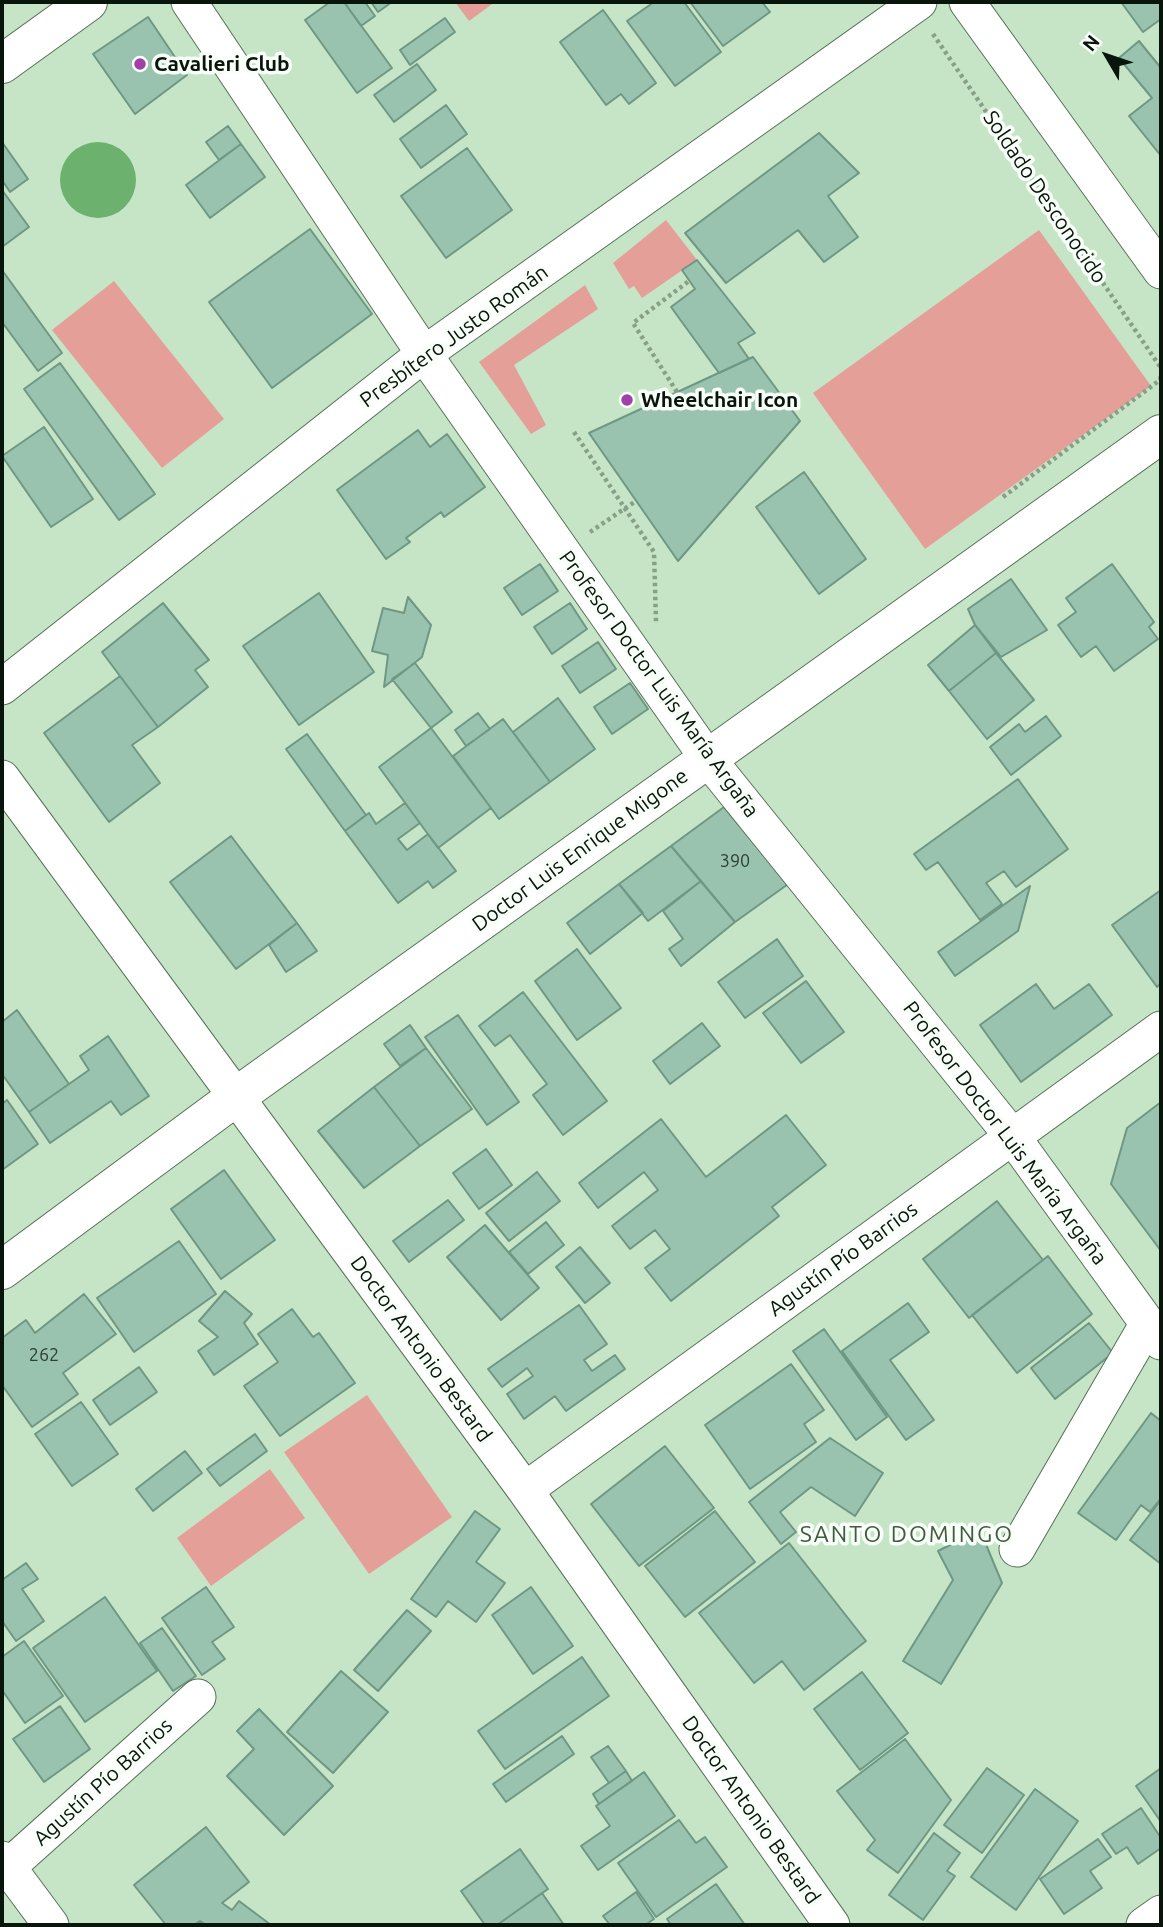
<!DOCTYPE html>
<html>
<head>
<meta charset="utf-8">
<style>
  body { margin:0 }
  #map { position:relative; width:1163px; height:1927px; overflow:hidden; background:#c6e5c6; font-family:Ubuntu,sans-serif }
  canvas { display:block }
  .frame { position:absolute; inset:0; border:4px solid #09140a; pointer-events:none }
  .north { position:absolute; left:1072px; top:21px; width:70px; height:70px; -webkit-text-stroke:5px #f8fef8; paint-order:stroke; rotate:309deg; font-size:19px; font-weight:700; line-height:28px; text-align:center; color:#09140a }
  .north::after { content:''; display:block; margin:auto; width:24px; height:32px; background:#09140a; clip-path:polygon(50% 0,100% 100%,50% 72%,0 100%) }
</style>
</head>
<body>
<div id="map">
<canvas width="1163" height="1927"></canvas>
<div class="frame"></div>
<div class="north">N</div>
</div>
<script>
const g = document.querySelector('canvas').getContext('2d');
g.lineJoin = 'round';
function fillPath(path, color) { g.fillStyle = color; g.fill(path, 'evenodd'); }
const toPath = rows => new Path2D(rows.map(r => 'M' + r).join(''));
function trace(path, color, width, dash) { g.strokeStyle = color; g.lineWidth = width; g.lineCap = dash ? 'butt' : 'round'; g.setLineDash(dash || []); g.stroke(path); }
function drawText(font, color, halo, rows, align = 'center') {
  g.font = font + ' Ubuntu,sans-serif'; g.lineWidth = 7; g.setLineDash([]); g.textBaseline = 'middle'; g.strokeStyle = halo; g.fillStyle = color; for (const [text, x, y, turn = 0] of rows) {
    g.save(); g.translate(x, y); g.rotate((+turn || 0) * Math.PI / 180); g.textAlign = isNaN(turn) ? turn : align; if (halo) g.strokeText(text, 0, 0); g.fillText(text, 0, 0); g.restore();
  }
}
const green = toPath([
  [455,2,495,2,469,21],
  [666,220,697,260,642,298,634,286,629,289,613,263],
  [1039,230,1151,386,925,549,813,393],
  [114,281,224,419,162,468,52,330],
  [585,285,598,309,514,365,546,425,531,434,479,362],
  [367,1395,452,1517,369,1574,284,1452],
  [270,1469,305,1518,211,1586,177,1538]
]);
const water = toPath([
  '60 180a38 38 0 1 1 76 0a38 38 0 1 1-76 0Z'
]);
const building = toPath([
  [330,2,344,2,392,68,357,93,305,20,330,2],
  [344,2,365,2,375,16,361,26,344,2],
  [371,2,392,2,378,12,371,2],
  [654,2,684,2,721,52,675,86,627,21,654,2],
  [690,2,762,2,770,12,723,46,690,2],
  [1121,2,1161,2,1161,19,1143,32,1121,2],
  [603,10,656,83,629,104,621,94,606,105,560,42,603,10],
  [148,17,187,75,135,114,93,54,148,17],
  [445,18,455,32,410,65,400,50,445,18],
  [1139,41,1161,68,1161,156,1129,116,1152,98,1119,58,1139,41],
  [417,64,436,90,394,122,374,95,417,64],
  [446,105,467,134,421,168,400,139,446,105],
  [228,126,241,144,219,160,206,142,228,126],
  [819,133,859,173,828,196,858,237,824,262,798,230,726,283,685,233,819,133],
  [2,142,28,179,10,192,2,180,2,142],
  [241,144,265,177,210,218,186,185,241,144],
  [467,148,512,210,446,258,401,196,467,148],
  [2,190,29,227,2,247,2,190],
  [310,229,372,314,272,388,209,302,310,229],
  [697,260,755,333,738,343,749,359,719,373,671,307,695,289,682,270,697,260],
  [2,270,62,353,38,371,2,322,2,270],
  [753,357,800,421,678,561,589,433,753,357],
  [60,363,155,494,119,520,24,389,60,363],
  [44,427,93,499,51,527,2,456,44,427],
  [418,430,430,447,447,434,485,487,444,517,441,512,406,538,410,542,386,559,337,490,418,430],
  [804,472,866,559,819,594,756,507,804,472],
  [540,564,558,591,522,615,504,588,540,564],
  [1112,564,1154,622,1149,627,1158,639,1114,671,1096,646,1081,657,1058,625,1076,612,1066,598,1112,564],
  [1011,579,1047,630,1001,657,975,625,968,609,1011,579],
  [319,593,374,672,299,725,243,646,319,593],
  [408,597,431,625,422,657,384,687,388,655,372,651,383,608,404,613,408,597],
  [163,603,209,660,195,670,208,687,158,727,102,652,163,603],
  [570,603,587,629,552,654,534,627,570,603],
  [975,625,996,653,949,691,928,665,975,625],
  [598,642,616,669,580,693,562,666,598,642],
  [996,653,1034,700,987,739,949,691,996,653],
  [415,663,452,712,431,728,392,679,415,663],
  [120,676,158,727,132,745,160,783,109,822,44,733,120,676],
  [630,683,648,709,612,734,594,707,630,683],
  [558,698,595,749,550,782,513,732,558,698],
  [478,713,490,729,466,746,455,730,478,713],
  [1046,716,1061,736,1011,775,990,747,1019,724,1025,732,1046,716],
  [503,719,550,782,499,819,453,756,503,719],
  [431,728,491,808,438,848,379,767,431,728],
  [307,734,366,815,345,831,286,749,307,734],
  [1018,779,1068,849,1016,887,1004,871,986,883,1002,904,980,920,938,862,926,870,914,854,1018,779],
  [405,803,420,823,398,839,407,850,428,834,456,871,433,888,428,881,398,903,345,831,369,813,376,824,405,803],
  [724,807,738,824,798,877,735,922,671,846,724,807],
  [231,836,297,923,236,969,170,882,231,836],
  [671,846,701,881,648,921,619,884,671,846],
  [701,881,735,922,681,966,669,949,683,939,663,911,701,881],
  [619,884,643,913,590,954,567,923,619,884],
  [1030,886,1018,931,955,976,938,952,1030,886],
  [1161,890,1161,983,1157,987,1112,925,1161,890],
  [297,923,317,951,286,972,269,945,297,923],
  [777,939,803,976,745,1018,718,982,777,939],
  [577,949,621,1008,577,1040,535,981,577,949],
  [806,981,844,1032,801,1063,763,1013,806,981],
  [1036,984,1054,1009,1089,984,1112,1015,1021,1082,980,1025,1036,984],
  [523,992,607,1101,563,1135,533,1095,547,1084,510,1035,495,1046,479,1026,523,992],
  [17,1010,69,1084,29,1112,2,1074,2,1022,17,1010],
  [458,1015,519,1102,487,1125,425,1037,458,1015],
  [702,1023,720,1046,670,1084,653,1061,702,1023],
  [410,1025,426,1048,400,1066,384,1044,410,1025],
  [108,1036,149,1096,121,1115,111,1101,50,1143,29,1112,89,1070,80,1056,108,1036],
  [426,1048,472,1109,420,1146,374,1087,426,1048],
  [374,1087,420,1146,364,1188,318,1131,374,1087],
  [7,1100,38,1144,2,1170,2,1104,7,1100],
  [1161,1102,1161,1251,1111,1184,1127,1128,1161,1102],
  [786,1115,826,1165,772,1207,779,1216,671,1301,645,1268,670,1249,655,1230,630,1249,612,1226,658,1190,644,1172,598,1208,579,1183,661,1119,706,1177,786,1115],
  [486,1149,512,1185,479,1209,453,1173,486,1149],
  [224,1170,275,1240,221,1279,171,1209,224,1170],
  [537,1172,560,1201,509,1241,486,1213,537,1172],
  [448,1200,464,1220,409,1262,393,1241,448,1200],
  [997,1201,1043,1260,969,1318,923,1259,997,1201],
  [546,1222,564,1245,528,1274,509,1252,546,1222],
  [485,1225,539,1288,501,1320,447,1257,485,1225],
  [179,1241,216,1294,134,1352,97,1298,179,1241],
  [580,1247,610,1283,585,1303,556,1267,580,1247],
  [1048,1256,1092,1314,1017,1373,972,1315,1048,1256],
  [225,1291,252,1314,244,1323,258,1344,214,1375,198,1351,218,1337,199,1321,225,1291],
  [84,1294,116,1334,63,1373,78,1394,32,1427,2,1385,2,1338,26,1320,35,1333,84,1294],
  [908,1303,929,1332,890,1360,934,1420,906,1440,842,1351,908,1303],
  [579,1305,607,1344,584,1360,592,1371,615,1355,625,1369,566,1411,555,1396,524,1419,507,1394,533,1376,527,1368,502,1387,488,1369,579,1305],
  [292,1309,313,1337,319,1333,355,1383,280,1436,244,1386,278,1362,258,1334,292,1309],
  [1089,1323,1113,1353,1055,1399,1031,1368,1089,1323],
  [824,1329,887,1417,856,1440,793,1351,824,1329],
  [791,1364,824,1410,804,1424,816,1442,750,1489,705,1425,791,1364],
  [139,1367,157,1392,110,1425,93,1400,139,1367],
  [81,1402,118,1454,72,1486,35,1434,81,1402],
  [1151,1413,1161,1421,1161,1498,1150,1512,1141,1505,1116,1540,1078,1513,1151,1413],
  [255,1434,267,1451,220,1486,207,1469,255,1434],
  [830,1438,883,1473,855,1516,811,1487,780,1512,796,1532,781,1544,749,1502,830,1438],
  [665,1446,714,1508,639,1566,591,1504,665,1446],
  [185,1451,202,1473,153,1511,136,1489,185,1451],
  [1161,1500,1161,1564,1130,1540,1161,1500],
  [475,1511,500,1529,476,1562,505,1583,476,1622,448,1601,436,1617,411,1599,475,1511],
  [715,1511,755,1562,685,1617,645,1566,715,1511],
  [980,1530,1002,1583,941,1684,903,1661,953,1580,938,1551,980,1530],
  [789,1543,866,1641,804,1690,782,1661,754,1683,699,1613,789,1543],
  [26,1563,38,1579,22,1589,44,1621,16,1641,2,1621,2,1580,26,1563],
  [206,1587,234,1627,212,1642,225,1659,202,1675,162,1618,206,1587],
  [531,1587,573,1646,533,1674,492,1615,531,1587],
  [105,1597,157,1671,85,1722,33,1648,105,1597],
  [407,1610,431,1631,378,1691,354,1670,407,1610],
  [162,1628,196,1676,173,1691,140,1643,162,1628],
  [24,1641,63,1696,25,1723,2,1690,2,1657,24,1641],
  [582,1657,609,1696,505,1769,478,1731,582,1657],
  [341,1671,388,1712,333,1773,287,1732,341,1671],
  [862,1672,908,1733,860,1770,814,1709,862,1672],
  [60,1706,90,1749,44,1782,13,1739,60,1706],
  [259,1709,333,1786,284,1835,227,1776,254,1749,237,1731,259,1709],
  [562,1736,574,1754,506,1802,493,1784,562,1736],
  [905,1739,951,1800,898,1873,867,1850,875,1840,837,1791,905,1739],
  [608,1746,626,1771,609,1783,591,1757,608,1746],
  [987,1768,1024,1795,982,1853,944,1825,987,1768],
  [1161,1768,1161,1822,1136,1786,1161,1768],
  [626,1771,632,1781,599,1804,593,1794,626,1771],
  [644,1772,675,1816,598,1870,581,1846,610,1826,596,1806,644,1772],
  [1035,1789,1078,1821,1016,1910,971,1877,1035,1789],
  [1141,1808,1161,1838,1161,1848,1138,1864,1127,1847,1116,1854,1102,1834,1141,1808],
  [679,1820,696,1843,705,1837,727,1867,656,1917,618,1863,679,1820],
  [206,1827,249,1882,222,1903,232,1910,239,1901,271,1925,206,1925,200,1921,194,1925,166,1925,134,1885,206,1827],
  [934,1833,960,1853,947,1871,955,1876,923,1920,889,1895,934,1833],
  [1098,1839,1111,1857,1090,1871,1102,1888,1064,1914,1040,1879,1098,1839],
  [520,1849,548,1889,497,1925,485,1925,461,1891,520,1849],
  [716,1884,745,1925,671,1925,667,1919,716,1884],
  [636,1892,654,1919,645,1925,610,1925,603,1916,636,1892],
  [542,1893,564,1925,497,1925,542,1893]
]);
const path = toPath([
  [933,34,1161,368],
  [677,392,633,323,689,281],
  [574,432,654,552,656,622],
  [1003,497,1160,380,1161,374],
  [590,532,636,501]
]);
const minor = toPath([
  [189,2,424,354,708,759,1012,1136,1161,1342],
  [967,2,1161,271],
  [2,687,424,354,919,2],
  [2,778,525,1490,832,1925],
  [525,1490,1161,1029],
  [1017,1549,1148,1323],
  [2,1859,51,1925],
  [8,1867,198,1697],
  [1144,1925,1161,1913]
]);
const tertiary = toPath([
  [2,64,88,2],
  [2,1270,237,1096,1161,434]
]);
const markers = [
  [140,64,7,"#a040a8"],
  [627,400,7,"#a040a8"]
];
const numberNames = [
  ["390",735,861],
  ["262",44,1355]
];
const poiNames = [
  ["Cavalieri Club",154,64],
  ["Wheelchair Icon",641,400]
];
const streetNames = [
  ["Soldado Desconocido",1045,197,56],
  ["Presbítero Justo Román",454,336,-36],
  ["Profesor Doctor Luis María Argaña",659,684,54],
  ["Doctor Luis Enrique Migone",580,850,-36],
  ["Profesor Doctor Luis María Argaña",1005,1133,53],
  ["Agustín Pío Barrios",843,1259,-36],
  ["Doctor Antonio Bestard",421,1349,54],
  ["Agustín Pío Barrios",103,1782,-42],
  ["Doctor Antonio Bestard",751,1810,55]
];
const neighbourhoodNames = [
  ["SANTO DOMINGO",907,1534]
];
fillPath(green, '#e59f99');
fillPath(water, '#6cb16d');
fillPath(building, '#99c3af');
trace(building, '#6e9784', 2);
trace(minor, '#567156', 37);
trace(tertiary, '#567156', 40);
trace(path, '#88a088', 4.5, [3.5, 3.5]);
trace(minor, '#fff', 35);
trace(tertiary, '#fff', 38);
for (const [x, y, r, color] of markers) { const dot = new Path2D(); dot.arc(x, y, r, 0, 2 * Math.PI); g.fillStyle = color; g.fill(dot); trace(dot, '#f8fef8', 2.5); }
drawText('18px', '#2d4033', null, numberNames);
drawText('bold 21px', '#09140a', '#f8fef8', poiNames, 'left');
drawText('21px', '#09140a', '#f8fef8', streetNames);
g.letterSpacing = '2px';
drawText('23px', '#415b41', '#f8fef8', neighbourhoodNames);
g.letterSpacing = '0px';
</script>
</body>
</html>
